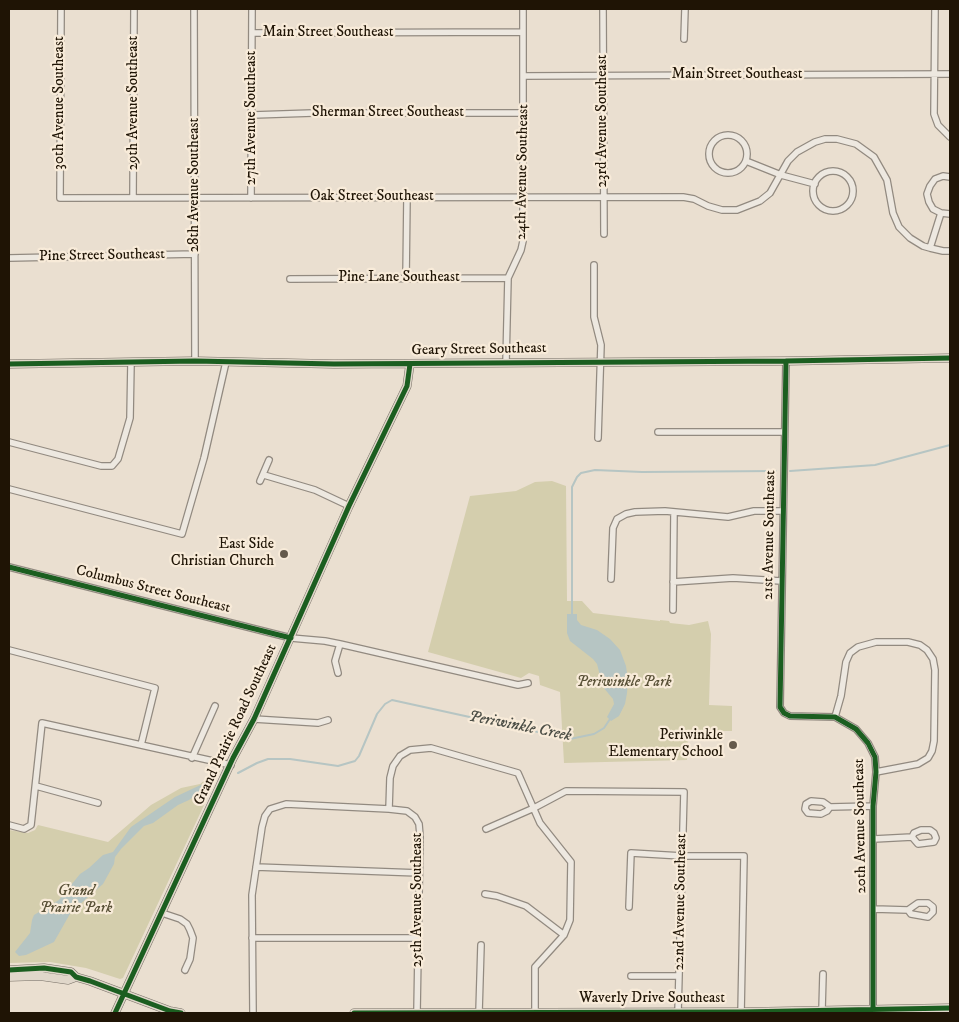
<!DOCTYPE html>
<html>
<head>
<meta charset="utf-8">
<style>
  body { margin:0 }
  #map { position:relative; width:959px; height:1022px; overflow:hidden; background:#eadfd0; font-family:"IM FELL DW Pica",serif }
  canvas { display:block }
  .frame { position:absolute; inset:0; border:10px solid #1f1405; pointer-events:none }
</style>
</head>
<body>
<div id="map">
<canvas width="959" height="1022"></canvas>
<div class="frame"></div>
</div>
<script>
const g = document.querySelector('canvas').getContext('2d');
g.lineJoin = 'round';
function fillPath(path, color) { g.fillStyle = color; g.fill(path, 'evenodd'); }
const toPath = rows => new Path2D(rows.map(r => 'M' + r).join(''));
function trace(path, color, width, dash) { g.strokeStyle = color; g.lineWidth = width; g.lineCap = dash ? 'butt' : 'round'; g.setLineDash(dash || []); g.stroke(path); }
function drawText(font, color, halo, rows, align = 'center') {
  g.font = font + ' "IM FELL DW Pica",serif'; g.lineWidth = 4.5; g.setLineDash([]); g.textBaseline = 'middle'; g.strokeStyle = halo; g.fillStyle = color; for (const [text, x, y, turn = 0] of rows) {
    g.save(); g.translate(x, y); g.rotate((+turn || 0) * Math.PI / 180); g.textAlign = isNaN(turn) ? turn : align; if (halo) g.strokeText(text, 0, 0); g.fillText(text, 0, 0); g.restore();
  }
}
const green = toPath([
  [552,481,566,486,567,601,582,601,593,613,660,621,660,620,669,621,670,623,689,625,708,621,711,634,709,705,732,706,732,731,688,731,687,760,564,763,560,692,540,685,539,676,529,673,521,678,428,652,470,496,516,491,535,482],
  [217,771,220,771,123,978,120,979,86,968,50,962,9,963,9,830,28,833,35,830,38,825,108,842,151,805,181,788,200,784]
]);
const water = toPath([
  [567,614,577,614,577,620,581,625,597,630,610,639,620,650,626,666,628,680,627,693,625,704,619,716,611,721,607,717,614,704,613,699,603,687,597,664,593,659,570,641,567,633],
  [209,781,211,784,189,800,178,805,153,823,144,826,121,849,115,857,114,864,103,884,71,912,54,942,26,955,19,956,15,952,30,933,32,920,34,915,59,900,80,874,89,868,103,855,113,852,131,827,175,797]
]);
const stream = toPath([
  [790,471,875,465,950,445],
  [572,616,572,487,577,477,581,473,595,470,642,472,776,471],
  [238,773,257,763,268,759,290,759,338,766,355,761,359,756,377,714,385,704,392,700,570,739,594,734,604,728,610,719]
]);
const minor = toPath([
  [61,9,60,198,683,197,694,199,708,206,722,210,737,210,760,201,770,193,788,161,797,152,815,142,825,139,837,139,856,144,874,157,887,180,893,213,899,227,910,238,923,246,930,248,943,251,950,251],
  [194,9,195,361],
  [603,9,604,234],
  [935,9,934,114,938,125,950,137],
  [252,33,523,32],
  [684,39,685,9],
  [524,76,950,74],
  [253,115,313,113,524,113],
  '709 154a19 19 0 1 1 38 0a19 19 0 1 1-38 0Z',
  [746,161,781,175,815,184],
  '813 191a20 20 0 1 1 40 0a20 20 0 1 1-40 0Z',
  [950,177,943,176,935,179,930,186,927,194,929,202,933,209,941,213,950,214],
  [133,198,134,9],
  [251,198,252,9],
  [930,248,941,213],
  [9,258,195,254],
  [594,265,594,317,601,345,598,438],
  [406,278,407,197],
  [290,279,508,278],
  [786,361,780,707,784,713,790,716,835,717,856,729,868,743,875,757,876,772,873,806,873,1009],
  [506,362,508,278,521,250,523,241,523,9],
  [658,432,784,432],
  [9,442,101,466,112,466,118,459,130,418,131,363],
  [264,475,315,490,349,506],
  [260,481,269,460],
  [9,489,182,534,204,458,226,362],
  [9,567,291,638,325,641,340,644,518,685,528,683],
  [611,579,613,528,617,519,626,514,635,512,665,511,728,517,754,511,782,511],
  [673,582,733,578,781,581],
  [673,610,674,512],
  [9,650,155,688,141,745],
  [338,673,335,661,340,644],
  [835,717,841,696,846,662,850,653,858,647,876,642,908,642,920,645,927,650,933,659,935,670,934,741,932,751,928,758,918,764,876,772],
  [254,719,318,723,328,720],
  [192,758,215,706],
  [36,786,98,803],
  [830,807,827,811,821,814,808,813,805,809,806,804,811,801,823,802,830,807,873,806],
  [389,809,390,778,393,766,400,756,410,750,431,748,518,773,540,823,571,862,570,920,564,935,535,967,535,1012],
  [9,825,24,829,31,825,42,723,231,765],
  [486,829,534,808,566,791,684,792,678,1012],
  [874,839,912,837,914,833,921,830,930,830,934,833,936,838,934,842,918,844,912,837],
  [256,867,419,873],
  [485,894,497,896,526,906,564,935],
  [629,907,631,853,682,856,744,856,741,1013],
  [874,909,908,910,918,903,928,903,933,907,933,912,928,917,911,914,908,910],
  [162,913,180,919,187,924,190,930,193,938,190,959,185,970],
  [252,938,418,938],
  [631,976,679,976],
  [822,1010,823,974],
  [479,1012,481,945],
  [253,1013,252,895,262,827,265,816,270,809,286,804,389,809,407,811,415,817,419,824,420,836,417,1012]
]);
const major = toPath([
  [9,364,195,361,334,364,786,361,950,358],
  [9,970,44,968,71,972,76,977,90,981,170,1011,181,1013],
  [9,977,40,976,68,980,76,977],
  [115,1013,233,758,254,719,349,506,407,386,410,364],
  [354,1013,741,1012,950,1008]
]);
const cycleway = toPath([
  [786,361,780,707,784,713,790,716,835,717,856,729,868,743,875,757,876,772,873,806,873,1009],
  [9,364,195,361,334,364,786,361,950,358],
  [9,567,291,638],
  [9,970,44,968,71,972,76,977,90,981,170,1011,181,1013],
  [115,1013,233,758,254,719,349,506,407,386,410,364],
  [354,1013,741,1012,950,1008]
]);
const markers = [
  [284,554,5,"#665b4c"],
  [733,745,5,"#665b4c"]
];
const streetNames = [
  ["Main Street Southeast",328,33],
  ["Main Street Southeast",737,75],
  ["30th Avenue Southeast",60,103,-90],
  ["29th Avenue Southeast",134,103,-90],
  ["Sherman Street Southeast",388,113],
  ["27th Avenue Southeast",252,118,-90],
  ["23rd Avenue Southeast",603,121,-90],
  ["24th Avenue Southeast",523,172,-89],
  ["28th Avenue Southeast",195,185,-90],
  ["Oak Street Southeast",372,197],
  ["Pine Street Southeast",102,256,-1],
  ["Pine Lane Southeast",399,278],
  ["Geary Street Southeast",479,350,-1],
  ["21st Avenue Southeast",770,535,-89],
  ["Columbus Street Southeast",153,590,14],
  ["Grand Prairie Road Southeast",236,725,-65],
  ["20th Avenue Southeast",861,826,-91],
  ["25th Avenue Southeast",418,900,-90],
  ["22nd Avenue Southeast",681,902,-89],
  ["Waverly Drive Southeast",652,999]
];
const poiNames = [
  ["East Side",274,545],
  ["Christian Church",274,562],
  ["Periwinkle",723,736],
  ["Elementary School",723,753]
];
const parkNames = [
  ["Periwinkle Park",624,683],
  ["Grand",76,892],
  ["Prairie Park",76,909]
];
const waterNames = [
  ["Periwinkle Creek",520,727,11]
];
fillPath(green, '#d4cead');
fillPath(water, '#b6c5c3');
trace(stream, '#b6c5c3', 2);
trace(minor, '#928a80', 8);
trace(major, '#766f65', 9);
trace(minor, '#ede8e0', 5.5);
trace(major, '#e0d7ca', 8);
trace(cycleway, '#1b5e20', 5);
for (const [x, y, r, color] of markers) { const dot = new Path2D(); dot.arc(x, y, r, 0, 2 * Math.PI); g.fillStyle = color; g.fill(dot); trace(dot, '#f8ebd9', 2); }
drawText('15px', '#1f1405', '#f8ebd9', streetNames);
drawText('15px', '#1f1405', '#f8ebd9', poiNames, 'right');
drawText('italic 15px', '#585036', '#f8ebd9', parkNames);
drawText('italic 16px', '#4c4e46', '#f8ebd9', waterNames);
</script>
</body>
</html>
